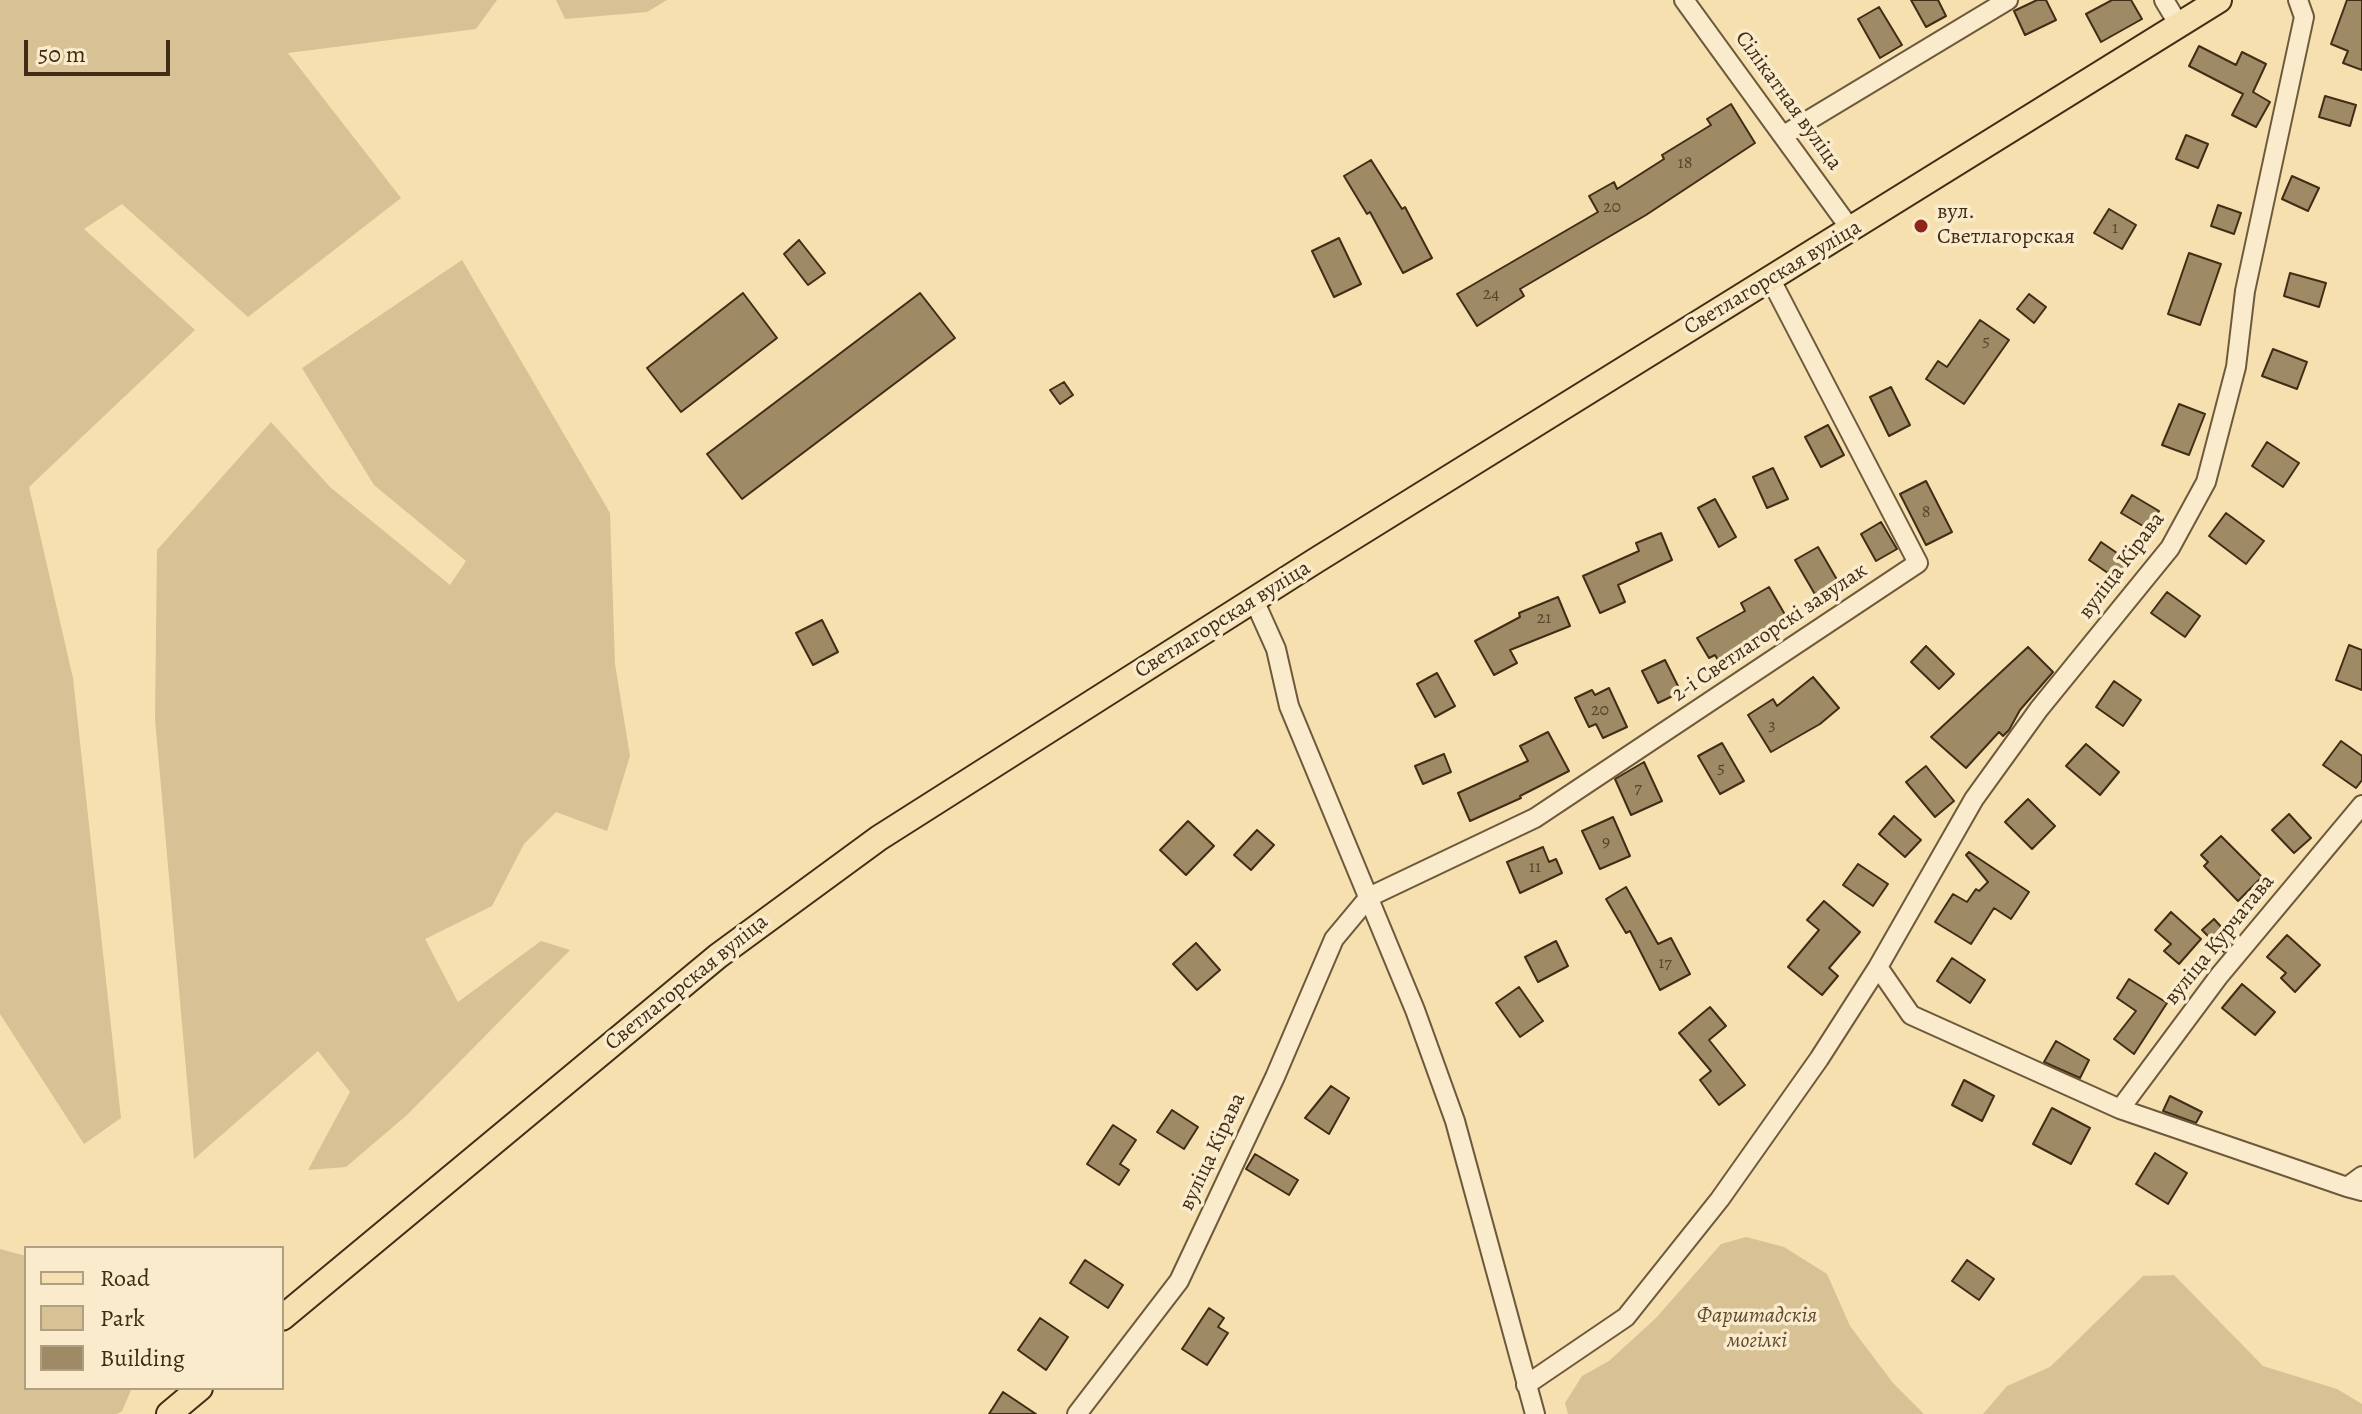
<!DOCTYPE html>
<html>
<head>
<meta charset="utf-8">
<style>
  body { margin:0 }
  #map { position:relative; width:2362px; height:1414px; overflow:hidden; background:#f6e0af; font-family:Alegreya,serif }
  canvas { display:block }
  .legend { position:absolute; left:24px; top:1246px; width:260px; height:144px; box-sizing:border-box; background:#f9ebcb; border:2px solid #af9f83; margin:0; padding:10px 14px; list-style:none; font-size:24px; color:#412c16 }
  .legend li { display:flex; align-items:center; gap:16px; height:40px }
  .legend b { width:40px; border:2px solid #af9f83 }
  .scale { position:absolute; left:24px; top:40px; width:146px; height:36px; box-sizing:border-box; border:4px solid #412c16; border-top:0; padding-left:10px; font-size:24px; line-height:28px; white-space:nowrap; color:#412c16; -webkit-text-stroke:6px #f9ebcb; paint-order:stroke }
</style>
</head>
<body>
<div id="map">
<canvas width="2362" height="1414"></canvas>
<ul class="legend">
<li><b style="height:10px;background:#f6e0af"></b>Road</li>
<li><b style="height:22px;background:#d7c195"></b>Park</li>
<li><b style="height:22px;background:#9f8a66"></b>Building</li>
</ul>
<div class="scale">50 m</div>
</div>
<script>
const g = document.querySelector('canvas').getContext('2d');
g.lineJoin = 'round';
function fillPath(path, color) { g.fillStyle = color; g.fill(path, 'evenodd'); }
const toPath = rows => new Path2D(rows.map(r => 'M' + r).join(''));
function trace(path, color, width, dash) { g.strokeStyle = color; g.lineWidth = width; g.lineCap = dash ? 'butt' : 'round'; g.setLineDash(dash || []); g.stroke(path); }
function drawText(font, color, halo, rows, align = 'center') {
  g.font = font + ' Alegreya,serif'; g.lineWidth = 7; g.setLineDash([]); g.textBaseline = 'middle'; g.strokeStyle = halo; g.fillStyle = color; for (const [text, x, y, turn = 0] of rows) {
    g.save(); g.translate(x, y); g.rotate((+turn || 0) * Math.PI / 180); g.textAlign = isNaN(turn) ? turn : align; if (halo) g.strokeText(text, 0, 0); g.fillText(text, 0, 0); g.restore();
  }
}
const green = toPath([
  [0,0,497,0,476,29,288,53,401,198,248,317,122,204,84,229,195,330,29,487,73,678,121,1118,84,1144,0,1014],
  [556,0,667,0,647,12,565,19],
  [462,260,610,513,615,664,630,756,607,831,556,812,524,844,492,906,425,939,458,1002,541,941,570,950,407,1115,346,1167,308,1170,350,1092,318,1051,194,1159,155,719,157,550,271,422,330,487,450,585,466,561,374,485,302,368],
  [1746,1237,1784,1247,1827,1274,1850,1326,1893,1383,1924,1414,1568,1414,1565,1403,1582,1376,1609,1361,1656,1318,1721,1244],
  [0,1249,26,1256,26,1388,132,1388,122,1411,117,1414,0,1414],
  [2174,1275,2263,1366,2337,1389,2362,1404,2362,1414,1983,1414,2007,1386,2050,1367,2143,1276]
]);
const building = toPath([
  [1911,0,1938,0,1946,16,1926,27,1911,0],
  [2037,0,2046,0,2056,20,2025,35,2014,11,2037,0],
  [2112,0,2131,0,2142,19,2101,42,2086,14,2112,0],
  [2347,0,2362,0,2362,70,2343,63,2348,51,2331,44,2347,0],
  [1879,7,1902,45,1880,58,1858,19,1879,7],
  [2199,46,2236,65,2242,52,2266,64,2253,92,2270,102,2256,127,2232,115,2243,94,2189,66,2199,46],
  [2325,96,2356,105,2350,126,2319,117,2325,96],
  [1731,104,1755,143,1646,215,1520,289,1524,296,1477,326,1457,294,1598,212,1589,196,1614,182,1617,189,1664,159,1662,155,1711,125,1707,119,1731,104],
  [2186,135,2208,144,2198,168,2176,159,2186,135],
  [1371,160,1402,209,1405,207,1432,258,1403,273,1370,212,1367,214,1344,176,1371,160],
  [2292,176,2319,188,2308,211,2282,199,2292,176],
  [2218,205,2241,213,2234,234,2211,226,2218,205],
  [2109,209,2136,225,2122,249,2094,233,2109,209],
  [1339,238,1361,284,1334,297,1312,251,1339,238],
  [799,240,825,273,808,285,784,254,799,240],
  [2189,253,2221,264,2200,325,2168,314,2189,253],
  [2290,273,2326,283,2319,307,2284,296,2290,273],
  [743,293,777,338,681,412,647,368,743,293],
  [920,293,955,338,742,499,707,454,920,293],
  [2029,294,2046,307,2034,323,2017,309,2029,294],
  [1980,320,2009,340,1964,404,1926,379,1938,361,1947,367,1980,320],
  [2273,349,2307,362,2297,389,2262,376,2273,349],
  [1064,382,1073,395,1060,404,1050,390,1064,382],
  [1891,387,1910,425,1889,436,1870,397,1891,387],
  [2179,404,2205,414,2189,455,2162,445,2179,404],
  [1828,425,1844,455,1821,467,1805,437,1828,425],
  [2267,442,2299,463,2283,487,2252,466,2267,442],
  [1773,468,1788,499,1767,508,1753,477,1773,468],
  [1926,481,1952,532,1926,545,1900,494,1926,481],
  [2132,495,2159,511,2148,529,2121,513,2132,495],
  [1715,499,1736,537,1719,547,1698,508,1715,499],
  [2226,513,2264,541,2246,564,2209,536,2226,513],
  [1881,522,1897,549,1876,561,1861,534,1881,522],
  [1661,533,1672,560,1618,585,1625,602,1600,613,1583,576,1639,551,1636,543,1661,533],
  [2101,542,2130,562,2118,580,2089,560,2101,542],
  [1818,547,1843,590,1820,603,1795,560,1818,547],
  [1769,587,1791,625,1722,667,1715,655,1709,658,1697,638,1745,611,1741,603,1769,587],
  [2167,592,2200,616,2185,637,2151,613,2167,592],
  [1558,597,1570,626,1510,650,1517,663,1494,675,1475,641,1520,617,1519,613,1558,597],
  [822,620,838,652,813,665,796,633,822,620],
  [2349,645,2362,650,2362,690,2336,680,2349,645],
  [1926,646,1954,674,1939,689,1911,662,1926,646],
  [2028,647,2053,672,2020,710,2009,730,2003,736,1999,732,1966,768,1931,737,2028,647],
  [1665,660,1681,692,1658,703,1642,671,1665,660],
  [1437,673,1455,706,1435,717,1417,684,1437,673],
  [1813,677,1839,708,1820,724,1771,752,1748,715,1773,699,1777,706,1813,677],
  [2114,681,2141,700,2123,726,2096,707,2114,681],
  [1609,688,1627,727,1603,738,1596,724,1589,727,1575,698,1592,690,1595,695,1609,688],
  [1548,732,1569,771,1520,796,1521,798,1470,821,1458,793,1528,761,1520,746,1548,732],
  [2341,741,2362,756,2362,780,2356,788,2323,765,2341,741],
  [1722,743,1744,781,1720,794,1698,756,1722,743],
  [2086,744,2119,772,2100,795,2066,766,2086,744],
  [1444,754,1451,772,1423,784,1415,766,1444,754],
  [1644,762,1662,801,1631,815,1615,779,1644,762],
  [1926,766,1954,801,1935,817,1906,782,1926,766],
  [2028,799,2055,826,2032,849,2005,822,2028,799],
  [2289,814,2311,838,2294,853,2272,830,2289,814],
  [1894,816,1921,840,1905,857,1879,834,1894,816],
  [1613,817,1630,856,1600,869,1582,831,1613,817],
  [1188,821,1214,846,1186,875,1160,850,1188,821],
  [1257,830,1274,845,1251,870,1234,855,1257,830],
  [2221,836,2262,877,2238,901,2204,866,2208,862,2201,855,2221,836],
  [1543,847,1549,862,1556,859,1562,873,1520,893,1507,862,1543,847],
  [1969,852,2029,892,2011,919,1994,908,1971,944,1935,922,1953,894,1967,902,1976,889,1979,891,1988,882,1966,855,1969,852],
  [1858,864,1888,884,1873,906,1843,885,1858,864],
  [1626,887,1658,944,1671,938,1690,974,1660,990,1630,931,1626,933,1606,899,1626,887],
  [1824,901,1860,932,1829,968,1838,976,1822,995,1788,967,1819,930,1807,920,1824,901],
  [2171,912,2201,939,2179,964,2164,951,2171,944,2155,930,2171,912],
  [2214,919,2233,940,2224,952,2202,930,2214,919],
  [2287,935,2320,965,2295,992,2281,978,2286,973,2267,957,2287,935],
  [1556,941,1568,966,1538,982,1525,957,1556,941],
  [1196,943,1220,970,1197,990,1173,964,1196,943],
  [1952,958,1985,980,1970,1003,1937,981,1952,958],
  [2129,979,2167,1003,2134,1054,2114,1039,2136,1011,2117,998,2129,979],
  [2242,984,2275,1012,2255,1035,2222,1008,2242,984],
  [1519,987,1543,1021,1520,1037,1496,1003,1519,987],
  [1710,1007,1726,1026,1709,1040,1745,1085,1719,1105,1700,1080,1711,1071,1679,1033,1710,1007],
  [2056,1041,2089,1060,2080,1078,2044,1062,2056,1041],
  [1964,1080,1994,1096,1982,1121,1952,1105,1964,1080],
  [1331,1086,1349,1098,1329,1134,1305,1118,1331,1086],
  [2170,1096,2202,1112,2196,1123,2163,1111,2170,1096],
  [2052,1108,2090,1128,2071,1164,2033,1144,2052,1108],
  [1172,1110,1198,1127,1184,1149,1157,1132,1172,1110],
  [1113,1125,1136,1140,1120,1164,1129,1170,1119,1185,1087,1164,1113,1125],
  [2155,1153,2187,1173,2168,1204,2136,1184,2155,1153],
  [1255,1154,1298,1180,1289,1195,1246,1169,1255,1154],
  [1085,1260,1123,1285,1108,1308,1070,1283,1085,1260],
  [1967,1260,1994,1279,1979,1300,1952,1281,1967,1260],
  [1209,1308,1224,1318,1218,1327,1228,1333,1207,1365,1182,1349,1209,1308],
  [1040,1318,1068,1337,1046,1370,1018,1350,1040,1318],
  [1003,1392,1036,1414,989,1414,1003,1392]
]);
const minor = toPath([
  [1684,0,1852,231],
  [2164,0,2179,25],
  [2298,0,2304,17,2245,291,2236,367,2206,482,2170,548,2039,709,1974,799,1878,967,1911,1015,2120,1109,2347,1187],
  [1784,135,2008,0],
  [1254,600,1276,649,1289,706,1415,1010,1455,1121,1535,1414],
  [2120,1109,2219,976,2362,805],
  [2362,1176,2347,1187,2362,1191],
  [1526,1385,1626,1317,1720,1199,1819,1059,1878,967],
  [1077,1414,1179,1281,1275,1077,1334,939,1369,897,1535,818,1918,563,1771,280]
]);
const major = toPath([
  [282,1318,718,956,879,838,1315,561,2219,0],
  [169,1414,200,1388]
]);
const markers = [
  [1921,226,8,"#8f2418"]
];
const numberNames = [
  ["18",1685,164],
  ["20",1612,208],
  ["1",2115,229],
  ["24",1491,295],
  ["5",1986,342],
  ["8",1926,513],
  ["21",1544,619],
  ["20",1600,711],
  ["3",1772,726],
  ["5",1721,769],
  ["7",1638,789],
  ["9",1606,843],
  ["11",1535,868],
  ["17",1665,964]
];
const streetNames = [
  ["Сілікатная вуліца",1788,101,54],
  ["Светлагорская вуліца",1773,278,-31],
  ["вуліца Кірава",2122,566,-53],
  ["Светлагорская вуліца",1223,620,-32],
  ["2-і Светлагорскі завулак",1770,633,-34],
  ["вуліца Курчатава",2220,940,-51],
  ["Светлагорская вуліца",687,983,-39],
  ["вуліца Кірава",1213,1152,-65]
];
const poiNames = [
  ["вул.",1937,213],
  ["Светлагорская",1937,238]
];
const parkNames = [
  ["Фарштадскія",1757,1317],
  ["могілкі",1757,1342]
];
fillPath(green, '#d7c195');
fillPath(building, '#9f8a66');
trace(building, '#412c16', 2);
trace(minor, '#6e593c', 22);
trace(major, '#412c16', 28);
trace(minor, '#f9ebcb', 18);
trace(major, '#f6e0af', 24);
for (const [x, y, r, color] of markers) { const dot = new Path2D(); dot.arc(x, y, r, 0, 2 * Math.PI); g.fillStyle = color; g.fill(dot); trace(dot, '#f9ebcb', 3); }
drawText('18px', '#58442a', null, numberNames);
drawText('22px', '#412c16', '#f9ebcb', streetNames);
drawText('22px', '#412c16', '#f9ebcb', poiNames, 'left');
drawText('italic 22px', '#5f4a2f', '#f9ebcb', parkNames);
</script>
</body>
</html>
